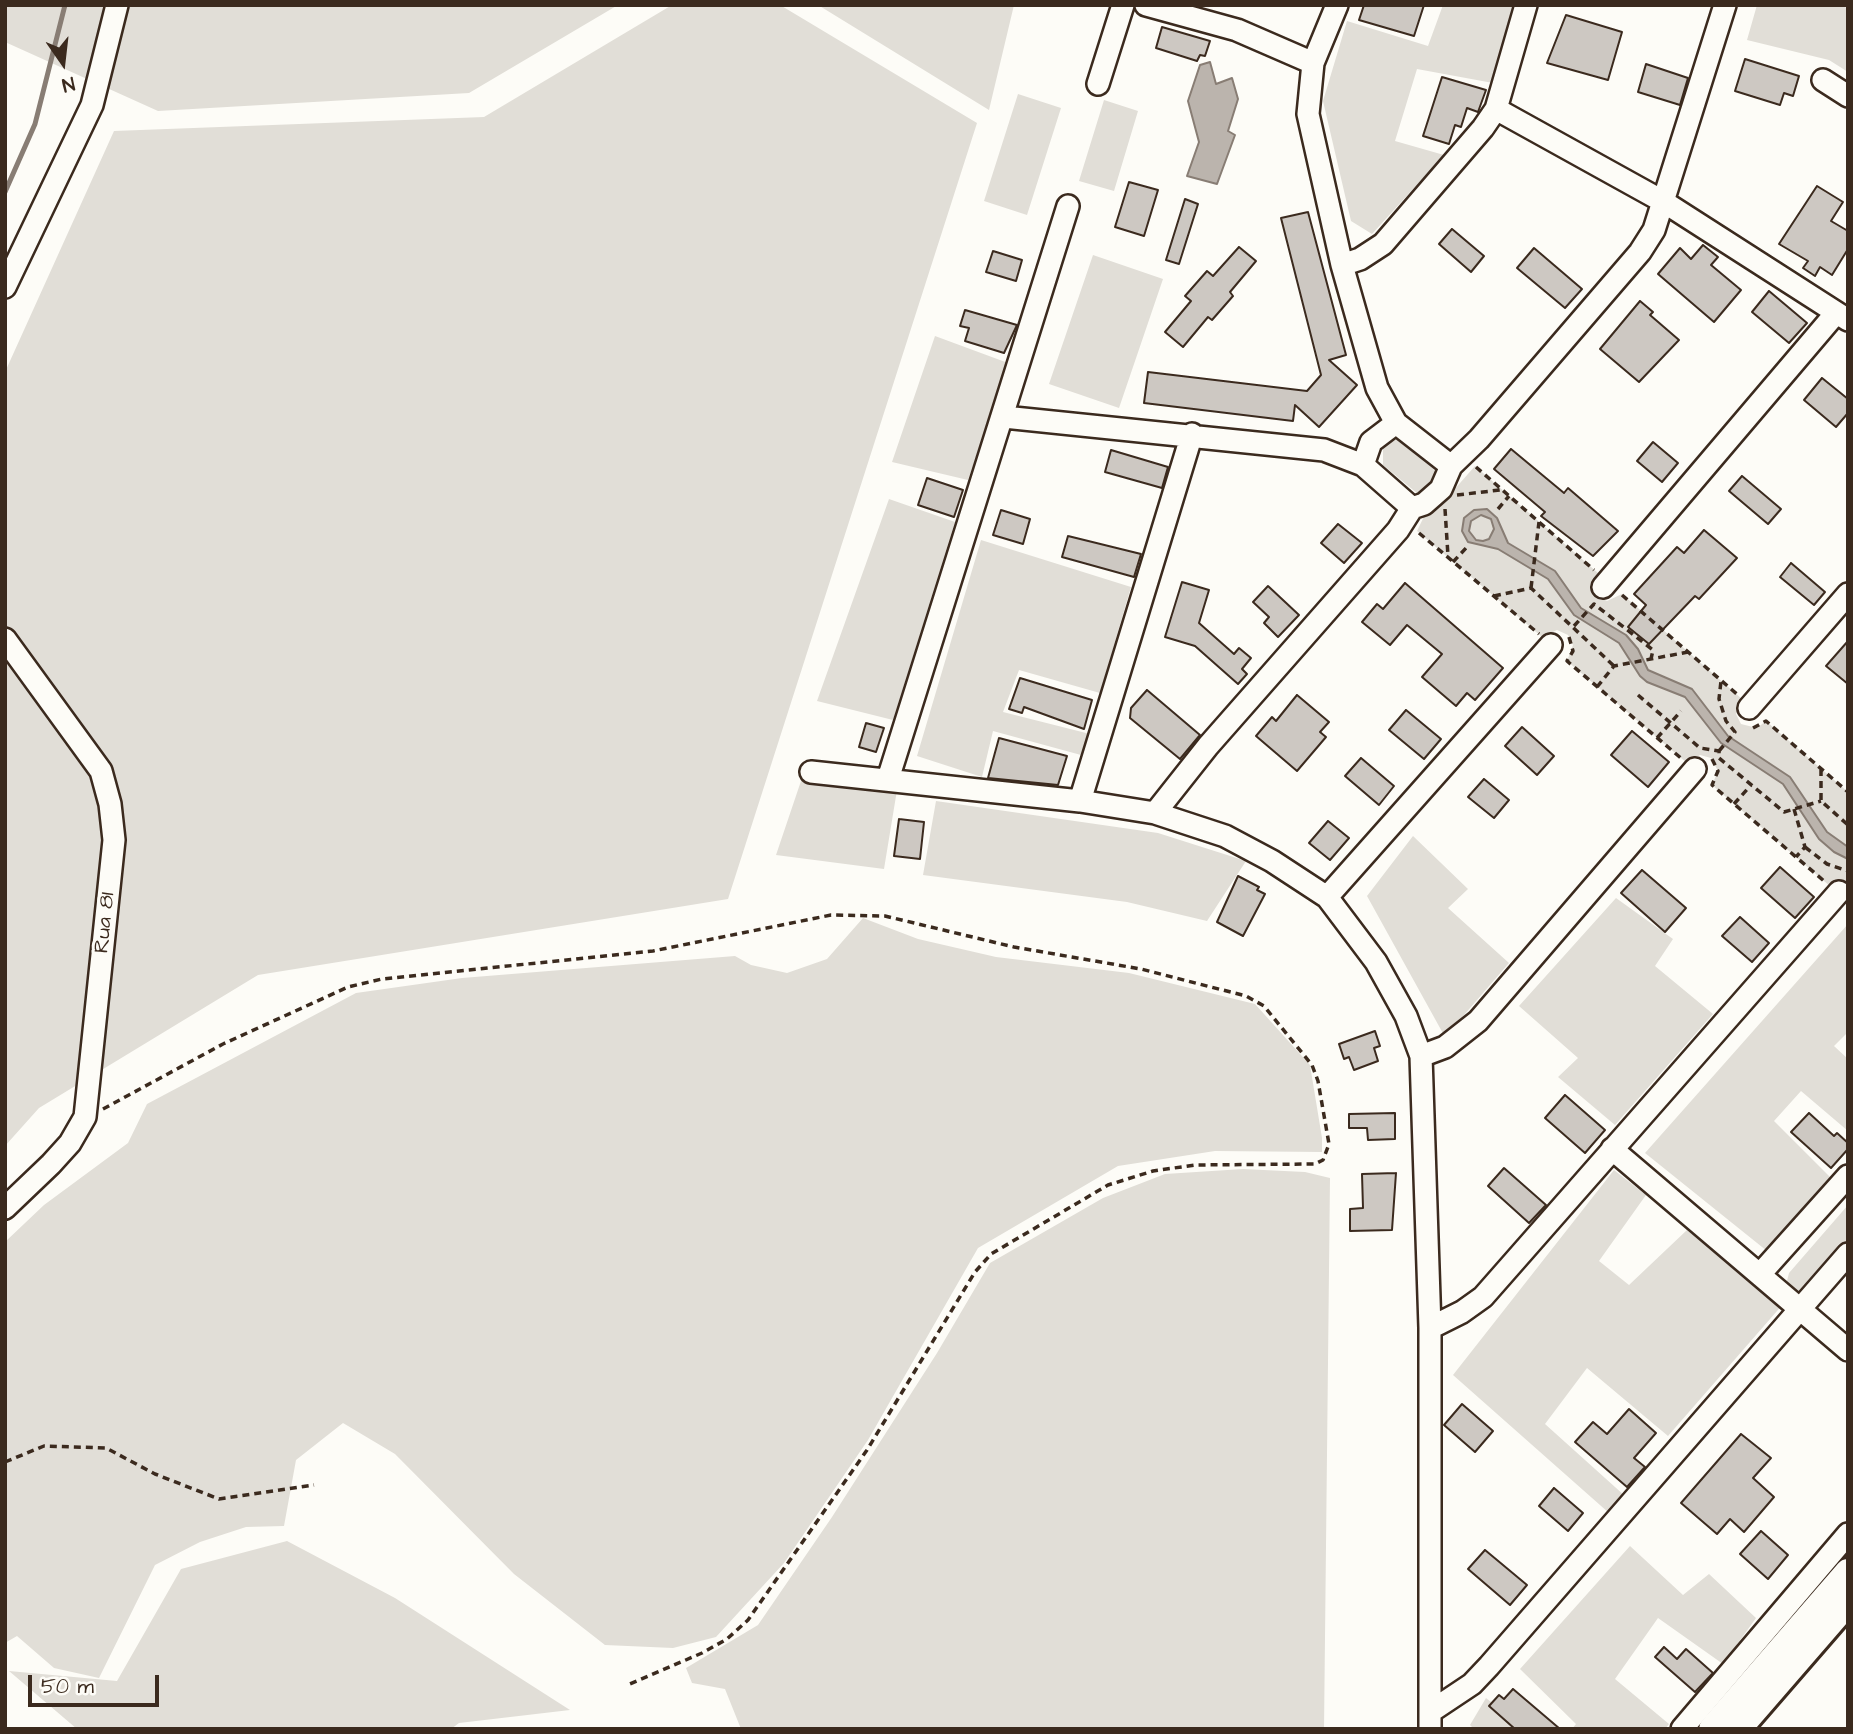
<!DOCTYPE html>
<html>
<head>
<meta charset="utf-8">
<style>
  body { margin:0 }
  #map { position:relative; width:1853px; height:1734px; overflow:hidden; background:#fdfcf7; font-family:"Architects Daughter",sans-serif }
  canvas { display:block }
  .frame { position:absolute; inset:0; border:7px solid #3b2a1e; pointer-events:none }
  .north { position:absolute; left:28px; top:28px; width:70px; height:70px; -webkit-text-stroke:5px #fdfcf7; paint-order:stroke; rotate:166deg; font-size:19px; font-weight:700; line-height:28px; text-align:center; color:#3b2a1e }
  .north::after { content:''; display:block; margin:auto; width:24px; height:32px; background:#3b2a1e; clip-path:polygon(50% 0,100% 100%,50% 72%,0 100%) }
  .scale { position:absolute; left:28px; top:1675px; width:131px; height:32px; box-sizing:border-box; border:4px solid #3b2a1e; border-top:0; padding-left:9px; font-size:21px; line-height:24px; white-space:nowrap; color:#3b2a1e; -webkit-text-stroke:5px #fdfcf7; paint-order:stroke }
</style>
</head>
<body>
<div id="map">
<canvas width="1853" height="1734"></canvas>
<div class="frame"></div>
<div class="north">N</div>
<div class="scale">50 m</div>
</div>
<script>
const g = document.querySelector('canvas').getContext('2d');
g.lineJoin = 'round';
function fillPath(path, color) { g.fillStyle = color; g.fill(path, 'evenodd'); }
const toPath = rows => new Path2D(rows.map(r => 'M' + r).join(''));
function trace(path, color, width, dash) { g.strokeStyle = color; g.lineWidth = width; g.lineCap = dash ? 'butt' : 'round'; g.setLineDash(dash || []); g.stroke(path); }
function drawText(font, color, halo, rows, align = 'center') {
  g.font = font + ' "Architects Daughter",sans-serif'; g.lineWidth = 6; g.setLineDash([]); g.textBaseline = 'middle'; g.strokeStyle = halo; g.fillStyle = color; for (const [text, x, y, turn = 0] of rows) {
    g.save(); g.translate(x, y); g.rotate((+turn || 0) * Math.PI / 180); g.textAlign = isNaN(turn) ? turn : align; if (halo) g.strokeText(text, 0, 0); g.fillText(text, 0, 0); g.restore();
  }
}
const green = toPath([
  [5,5,618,5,469,93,158,111,5,42],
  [672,5,780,5,977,123,728,899,258,975,39,1108,5,1146,5,372,114,131,484,117],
  [818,5,1014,5,989,110],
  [1443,5,1515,5,1493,83,1417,69,1395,141,1444,155,1372,234,1351,221,1323,101,1347,21,1428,46],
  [1757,5,1842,5,1848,9,1848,72,1829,60,1747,40],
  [1018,94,1061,108,1027,215,984,201],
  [1104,100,1138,111,1114,191,1079,181],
  [1093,255,1163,279,1119,408,1049,384],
  [935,336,1008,363,968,480,892,462],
  [1399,438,1436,470,1437,480,1423,494,1418,494,1383,465,1383,447],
  [1475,466,1598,573,1592,588,1598,597,1607,601,1622,594,1742,699,1736,714,1741,724,1757,728,1766,721,1848,792,1848,881,1840,881,1831,887,1712,785,1718,771,1711,758,1700,755,1687,763,1567,661,1573,645,1568,635,1557,630,1542,637,1417,531,1433,498,1453,491],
  [889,499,955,522,893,720,817,701],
  [981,540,1131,587,1100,693,1019,670,1003,712,1090,734,1081,755,993,731,982,777,917,756],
  [801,781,897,790,884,869,776,855],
  [936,801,1158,833,1246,861,1207,921,1127,902,923,875],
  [1413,836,1468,889,1448,908,1509,963,1445,1037,1367,896],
  [1616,898,1673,939,1655,966,1713,1014,1615,1125,1558,1077,1578,1058,1519,1006],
  [863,918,918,939,996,957,1129,973,1255,1004,1310,1065,1322,1138,1322,1152,1215,1151,1118,1166,978,1248,868,1440,784,1563,716,1637,673,1648,605,1645,514,1574,395,1454,343,1423,296,1460,284,1526,246,1527,200,1542,155,1565,99,1678,54,1668,17,1636,5,1643,5,1242,44,1205,128,1143,147,1104,356,993,462,978,735,956,751,965,787,973,827,959],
  [1848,924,1848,1032,1834,1046,1848,1059,1848,1131,1801,1091,1774,1121,1830,1177,1767,1251,1645,1153],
  [1243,1169,1305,1172,1330,1178,1324,1729,741,1729,725,1689,692,1683,686,1668,758,1625,832,1517,937,1353,990,1263,1103,1198,1165,1174],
  [1614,1170,1646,1195,1599,1261,1629,1285,1687,1230,1784,1303,1668,1436,1587,1368,1545,1424,1625,1496,1609,1513,1453,1375],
  [1848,1205,1848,1245,1804,1292,1792,1289,1787,1281,1789,1273],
  [287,1541,395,1598,570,1710,459,1723,451,1729,77,1729,9,1671,117,1681,181,1569],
  [1630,1546,1683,1595,1709,1574,1756,1618,1723,1664,1658,1618,1615,1679,1669,1724,1665,1729,1572,1729,1576,1724,1520,1669],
  [1486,1698,1525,1729,1474,1729,1470,1725]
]);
const water = toPath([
  [1210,62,1216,84,1232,78,1238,99,1228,131,1235,135,1217,184,1187,176,1199,142,1188,101,1200,65,1210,62],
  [1487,509,1497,518,1508,543,1555,571,1581,608,1626,635,1638,649,1648,670,1692,689,1728,736,1790,777,1827,832,1848,847,1848,859,1834,852,1819,839,1783,784,1721,743,1685,697,1647,682,1640,676,1619,643,1574,615,1548,579,1498,549,1468,542,1462,531,1464,518,1474,510,1487,509],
  [1481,515,1491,519,1494,529,1489,539,1483,541,1476,540,1469,531,1471,521,1481,515]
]);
const stream = toPath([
  [5,192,35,124,65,5]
]);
const building = toPath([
  [1364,5,1424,5,1414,36,1359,20,1364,5],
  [1566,15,1622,32,1608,80,1547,63,1566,15],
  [1162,27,1210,41,1205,56,1200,55,1197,61,1156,48,1162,27],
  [1745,59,1799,76,1793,96,1784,93,1780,105,1735,91,1745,59],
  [1646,64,1688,78,1680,105,1638,92,1646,64],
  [1442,77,1486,90,1478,112,1467,108,1461,127,1455,125,1449,144,1423,136,1442,77],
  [1129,182,1158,190,1144,236,1115,227,1129,182],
  [1817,186,1843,202,1831,221,1848,231,1848,249,1832,275,1820,267,1815,276,1803,268,1808,261,1779,244,1817,186],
  [1185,199,1198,204,1179,264,1166,260,1185,199],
  [1308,212,1346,355,1329,360,1357,385,1319,427,1295,405,1293,421,1144,403,1148,372,1307,391,1321,375,1281,218,1308,212],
  [1452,229,1484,256,1471,272,1439,244,1452,229],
  [1703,245,1718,257,1711,265,1741,290,1714,322,1658,274,1680,248,1691,259,1703,245],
  [1239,247,1256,261,1230,292,1233,296,1212,320,1208,317,1183,347,1165,332,1191,301,1185,296,1207,271,1213,276,1239,247],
  [1534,248,1582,289,1565,308,1517,268,1534,248],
  [993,251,1022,260,1016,281,986,272,993,251],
  [1769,291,1807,323,1789,343,1752,312,1769,291],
  [1640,301,1653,312,1650,315,1679,340,1639,382,1600,349,1640,301],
  [965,310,1017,325,1004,353,965,341,969,328,960,326,965,310],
  [1822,378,1848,399,1848,413,1836,427,1804,400,1822,378],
  [1653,442,1678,463,1662,482,1637,461,1653,442],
  [1511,449,1564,493,1568,488,1618,531,1593,556,1541,516,1545,512,1494,469,1511,449],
  [1111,450,1168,467,1162,488,1105,472,1111,450],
  [1742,476,1781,509,1768,524,1729,491,1742,476],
  [927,478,963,490,954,517,918,505,927,478],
  [1001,510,1030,519,1023,544,993,535,1001,510],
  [1338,524,1362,543,1344,563,1321,543,1338,524],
  [1704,530,1737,558,1699,599,1695,596,1649,644,1628,627,1646,605,1634,594,1677,547,1684,553,1704,530],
  [1068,536,1141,554,1134,577,1062,557,1068,536],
  [1791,563,1825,592,1814,605,1780,577,1791,563],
  [1182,582,1209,590,1199,623,1234,654,1239,648,1251,658,1242,669,1247,674,1238,684,1195,646,1165,637,1182,582],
  [1405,583,1503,668,1475,700,1467,693,1456,706,1422,677,1442,654,1407,625,1390,645,1362,622,1377,604,1383,609,1405,583],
  [1268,586,1299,615,1278,637,1264,623,1269,617,1253,602,1268,586],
  [1848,641,1848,684,1826,666,1848,641],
  [1020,678,1092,700,1084,729,1024,707,1022,713,1009,709,1020,678],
  [1147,690,1200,735,1180,759,1130,718,1131,708,1147,690],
  [1297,695,1329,722,1320,732,1326,737,1297,771,1256,736,1272,717,1276,721,1297,695],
  [1406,710,1441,739,1424,759,1389,730,1406,710],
  [866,723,884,728,876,752,859,747,866,723],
  [1522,727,1554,756,1537,775,1505,746,1522,727],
  [1632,731,1669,762,1648,787,1611,755,1632,731],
  [999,738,1067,756,1058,785,988,778,999,738],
  [1361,758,1394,786,1379,805,1345,776,1361,758],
  [1484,779,1509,800,1494,818,1468,797,1484,779],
  [899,819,924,822,920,859,894,856,899,819],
  [1328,821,1349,838,1330,860,1309,843,1328,821],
  [1780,867,1814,897,1795,918,1761,888,1780,867],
  [1642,870,1686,908,1665,932,1621,893,1642,870],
  [1238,876,1259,887,1257,890,1265,894,1243,936,1217,922,1238,876],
  [1740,917,1769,943,1752,962,1722,936,1740,917],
  [1375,1031,1380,1046,1374,1048,1378,1061,1354,1070,1349,1057,1344,1059,1339,1044,1375,1031],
  [1565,1095,1605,1130,1585,1153,1545,1118,1565,1095],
  [1395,1113,1395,1139,1368,1140,1367,1128,1349,1128,1349,1114,1395,1113],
  [1809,1113,1834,1136,1837,1133,1848,1143,1848,1149,1831,1168,1791,1132,1809,1113],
  [1504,1168,1546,1205,1529,1223,1488,1186,1504,1168],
  [1396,1173,1392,1230,1350,1231,1350,1209,1363,1208,1362,1174,1396,1173],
  [1462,1404,1493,1431,1475,1452,1444,1425,1462,1404],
  [1629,1409,1656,1433,1634,1458,1645,1467,1627,1487,1575,1442,1593,1422,1607,1434,1629,1409],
  [1741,1434,1771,1458,1753,1478,1774,1497,1744,1532,1730,1519,1717,1534,1681,1503,1741,1434],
  [1554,1488,1583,1513,1568,1531,1539,1506,1554,1488],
  [1761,1531,1788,1555,1768,1579,1740,1554,1761,1531],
  [1485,1550,1527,1585,1510,1605,1468,1569,1485,1550],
  [1664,1647,1677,1659,1686,1649,1713,1673,1695,1692,1655,1657,1664,1647],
  [1513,1689,1560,1729,1515,1729,1489,1706,1499,1695,1504,1699,1513,1689]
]);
const path = toPath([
  [1476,467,1594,570],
  [1457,495,1500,490],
  [1445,509,1448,556],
  [1498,509,1509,496],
  [1419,533,1539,634],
  [1453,562,1466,548],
  [1531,588,1539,522],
  [1622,595,1738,695],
  [1494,596,1531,588,1614,666],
  [1574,626,1594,604,1653,650,1651,659],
  [1569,637,1573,651,1567,661,1682,759],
  [1597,687,1614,666,1688,652],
  [1638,695,1700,748,1719,751,1719,758,1784,812,1821,801],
  [1753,728,1766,721,1848,792],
  [1657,738,1681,711],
  [1719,751,1735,732,1726,721,1719,699,1721,681],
  [1712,759,1718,771,1712,785,1824,881],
  [1821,769,1821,801,1848,825],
  [1734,804,1751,785],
  [1794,809,1805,847,1796,857],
  [1805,847,1827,864,1848,871],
  [103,1109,223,1044,348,987,382,979,653,951,831,915,885,916,1014,947,1141,969,1246,996,1264,1006,1312,1065,1318,1081,1329,1144,1323,1160,1315,1164,1195,1165,1153,1171,1108,1185,991,1254,975,1272,867,1450,748,1620,727,1639,702,1653,630,1684],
  [5,1462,44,1446,106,1448,155,1474,219,1499,314,1485]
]);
const minor = toPath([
  [1146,5,1237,30,1313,63,1308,114,1342,265,1377,388,1396,423,1451,466,1441,489,1424,504,1412,508,1398,530,1208,746,1155,813],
  [1313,63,1337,5],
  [1823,80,1848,96],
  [1098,84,1123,5],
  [1496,109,1664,202,1848,320],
  [1342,265,1360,259,1383,244,1483,128,1496,109,1526,5],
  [5,287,92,105,117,5],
  [1004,417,1324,450,1363,465],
  [1396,423,1371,442,1363,465,1412,508],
  [1451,466,1479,439,1640,252,1654,230,1725,5],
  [1603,587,1836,313],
  [5,639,101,771,110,804,114,840,85,1117,70,1143,51,1164,5,1208],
  [1749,708,1848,594],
  [811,772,1080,801,1155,813,1225,836,1272,861,1327,897,1376,962,1406,1016,1421,1056,1430,1328,1430,1729],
  [888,779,1068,206],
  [1080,801,1192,434],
  [1327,897,1551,645],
  [1421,1056,1445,1047,1478,1021,1695,769],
  [1612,1149,1848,1350],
  [1761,1273,1848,1176],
  [1430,1328,1462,1312,1483,1297,1839,892],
  [1430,1712,1472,1684,1489,1666,1848,1254],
  [1682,1729,1848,1534]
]);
const major = toPath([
  [1712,1729,1848,1572],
  [1738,1729,1848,1602]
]);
const streetNames = [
  ["Rua 81",106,923,-84]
];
fillPath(green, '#e1ded7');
fillPath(water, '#bbb4ad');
trace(water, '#887d74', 2);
trace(stream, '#887d74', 5);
fillPath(building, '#cdc8c2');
trace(building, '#3b2a1e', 2);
trace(minor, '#3b2a1e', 26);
trace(major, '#3b2a1e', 32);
trace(path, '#3b2a1e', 3.5, [7, 5]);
trace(minor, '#fdfcf7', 21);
trace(major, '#fdfcf7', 26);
drawText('21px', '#3b2a1e', '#fdfcf7', streetNames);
</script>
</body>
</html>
